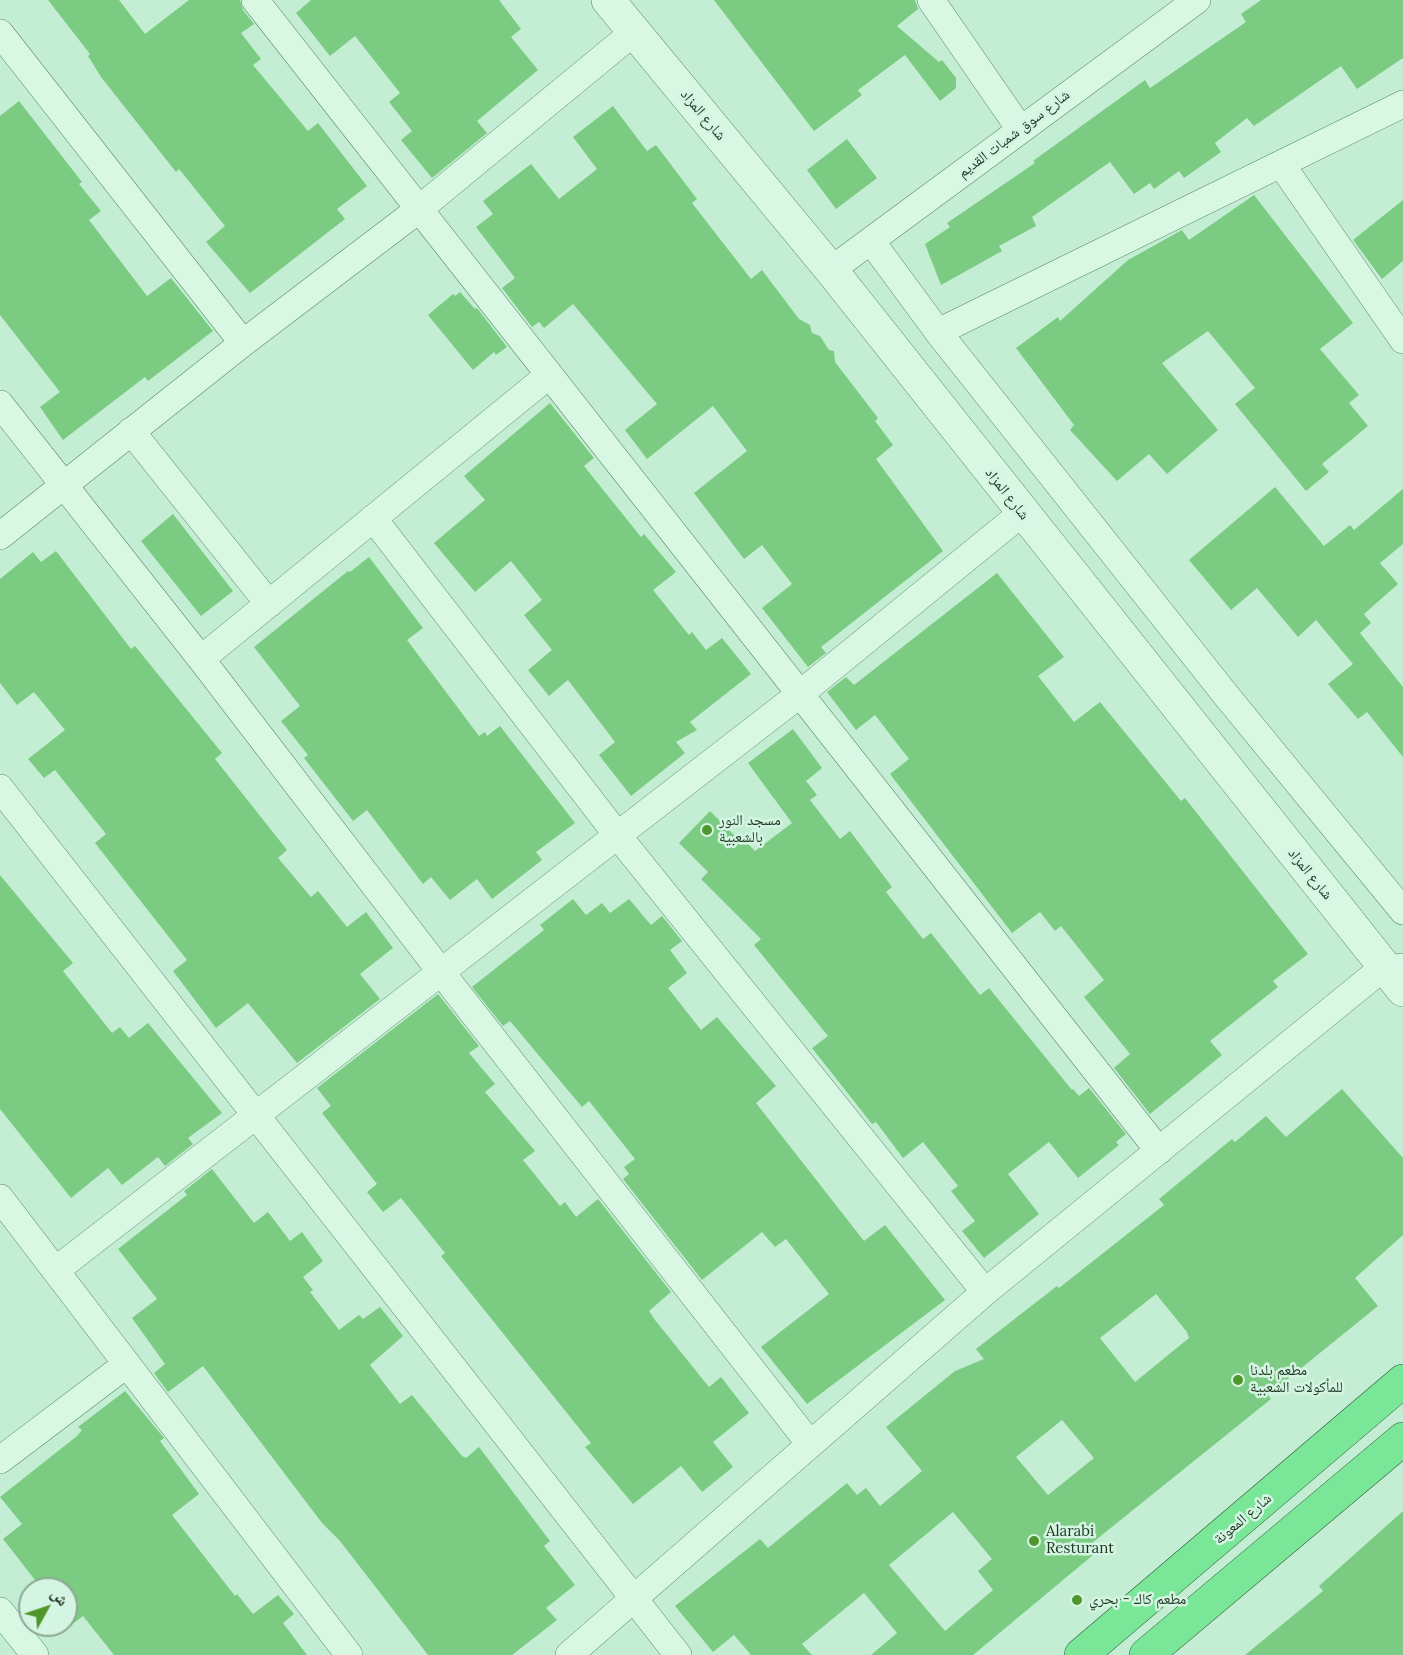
<!DOCTYPE html>
<html>
<head>
<meta charset="utf-8">
<style>
  body { margin:0 }
  #map { position:relative; width:1403px; height:1655px; overflow:hidden; background:#c4eed4; font-family:Lora,"Noto Naskh Arabic",serif }
  canvas { display:block }
  .north { position:absolute; left:18px; top:1577px; width:60px; height:60px; box-sizing:border-box; background:#d4f5e1; border:2px solid #8ca995; border-radius:50%; rotate:50deg; font-size:16px; font-weight:700; line-height:24px; text-align:center; color:#1f3823 }
  .north::after { content:''; display:block; margin:auto; width:21px; height:27px; background:#4f962c; clip-path:polygon(50% 0,100% 100%,50% 72%,0 100%) }
</style>
</head>
<body>
<div id="map">
<canvas width="1403" height="1655"></canvas>
<div class="north">ش</div>
</div>
<script>
const g = document.querySelector('canvas').getContext('2d');
g.lineJoin = 'round';
function fillPath(path, color) { g.fillStyle = color; g.fill(path, 'evenodd'); }
const toPath = rows => new Path2D(rows.map(r => 'M' + r).join(''));
function trace(path, color, width, dash) { g.strokeStyle = color; g.lineWidth = width; g.lineCap = dash ? 'butt' : 'round'; g.setLineDash(dash || []); g.stroke(path); }
function drawText(font, color, halo, rows, align = 'center') {
  g.font = font + ' Lora,"Noto Naskh Arabic",serif'; g.lineWidth = 5; g.setLineDash([]); g.textBaseline = 'middle'; g.strokeStyle = halo; g.fillStyle = color; for (const [text, x, y, turn = 0] of rows) {
    g.save(); g.translate(x, y); g.rotate((+turn || 0) * Math.PI / 180); g.textAlign = isNaN(turn) ? turn : align; if (halo) g.strokeText(text, 0, 0); g.fillText(text, 0, 0); g.restore();
  }
}
const building = toPath([
  [48,0,119,0,145,34,189,0,240,0,243,10,254,24,241,33,261,59,253,65,308,131,318,123,367,186,337,209,345,219,250,293,206,242,225,226,179,169,176,172,101,77,88,56,90,54],
  [311,0,499,0,521,29,511,37,538,70,477,121,487,133,432,178,401,140,412,131,389,102,400,93,355,36,330,56,296,13],
  [714,0,915,0,918,9,897,26,939,62,942,60,956,78,956,88,940,101,905,55,858,90,862,95,814,131],
  [1261,0,1403,0,1403,58,1357,89,1341,66,1254,126,1247,118,1215,143,1221,152,1184,178,1179,171,1154,189,1150,183,1134,194,1110,162,1032,217,1036,226,999,246,1002,251,941,285,925,244,950,227,947,223,1035,163,1033,161,1145,80,1150,88,1246,22,1241,14],
  [19,101,82,182,79,184,101,211,89,220,147,296,171,278,213,331,148,381,145,377,63,440,40,407,60,392,0,315,0,116],
  [613,106,647,151,656,145,697,199,692,203,751,279,762,270,799,319,810,325,812,333,820,336,829,350,834,351,835,362,878,418,875,421,893,445,876,459,943,551,821,647,826,653,808,667,762,608,792,584,762,545,744,559,694,493,747,451,713,406,647,459,625,430,657,404,573,304,544,328,539,322,532,327,502,288,515,278,476,227,493,214,483,201,531,164,559,199,597,169,573,137],
  [847,139,877,178,836,209,807,170],
  [1254,195,1353,323,1320,349,1359,395,1349,403,1368,426,1322,464,1329,472,1306,491,1235,404,1255,388,1208,331,1162,363,1218,430,1167,474,1149,454,1117,481,1070,430,1074,425,1016,348,1058,317,1060,321,1128,260,1182,230,1189,240],
  [1403,200,1403,261,1382,279,1353,240],
  [460,292,475,309,477,308,507,347,496,355,494,352,473,370,428,315,453,294,455,296],
  [550,403,594,458,584,466,641,537,644,534,676,572,653,590,689,635,692,632,706,650,722,638,751,674,690,722,697,730,676,742,685,753,631,796,599,755,615,742,568,680,549,696,528,670,552,650,524,615,542,600,511,561,475,592,434,543,485,500,464,476],
  [1275,487,1324,546,1350,525,1354,530,1403,489,1403,544,1380,563,1398,584,1364,614,1371,623,1360,633,1403,687,1403,757,1367,712,1358,719,1328,684,1353,664,1316,620,1298,637,1257,588,1231,610,1189,560],
  [173,514,233,591,201,616,141,541],
  [56,551,131,649,135,646,222,753,215,759,287,850,278,858,311,897,318,891,347,927,366,912,393,948,360,974,380,999,297,1063,248,1003,216,1028,173,971,187,960,95,843,106,834,55,770,44,778,28,759,65,730,34,692,17,705,0,683,0,579,33,552,41,562],
  [369,557,423,628,407,640,479,736,485,732,487,736,500,726,575,823,536,852,542,860,492,899,477,879,450,900,431,877,423,884,367,810,353,821,304,758,308,755,281,721,300,706,254,647,348,571,350,572],
  [997,573,1064,657,1038,676,1074,722,1100,702,1181,801,1185,798,1308,954,1273,981,1278,987,1210,1041,1222,1055,1150,1114,1114,1068,1130,1054,1084,997,1104,980,1061,926,1055,931,1040,912,1012,933,890,774,909,759,875,715,856,730,827,692,846,677,854,685],
  [793,729,822,768,806,781,817,795,810,800,840,839,850,831,892,887,886,892,923,939,931,933,980,995,989,988,1072,1090,1073,1089,1079,1096,1089,1088,1126,1134,1116,1142,1119,1145,1078,1178,1049,1142,1008,1174,1039,1214,984,1258,962,1231,975,1221,951,1191,958,1186,923,1142,903,1158,876,1122,872,1124,812,1048,828,1036,754,945,761,939,701,879,708,872,679,843,710,811,739,840,742,838,755,851,792,823,748,763],
  [0,875,73,963,63,971,112,1033,120,1027,129,1038,148,1023,222,1113,188,1138,193,1144,165,1166,158,1157,122,1185,108,1168,71,1198,0,1109],
  [573,899,586,915,602,903,610,913,629,899,651,925,662,916,682,941,670,950,687,973,668,988,701,1030,717,1017,776,1086,756,1103,864,1241,885,1225,945,1300,807,1404,761,1347,829,1294,786,1239,775,1247,762,1232,702,1280,623,1179,629,1174,624,1167,635,1159,589,1101,582,1107,510,1021,503,1026,472,987,544,930,540,925],
  [438,994,479,1046,469,1053,495,1084,485,1092,535,1151,523,1160,560,1206,565,1202,576,1217,598,1199,671,1292,649,1311,655,1320,709,1387,721,1377,749,1413,713,1442,733,1467,702,1492,681,1466,633,1504,585,1447,591,1443,441,1256,445,1253,401,1198,383,1212,367,1192,377,1184,322,1113,331,1106,317,1088],
  [1342,1089,1403,1158,1403,1235,1355,1278,1378,1306,1268,1395,1271,1399,1092,1543,1099,1550,973,1655,871,1655,897,1633,864,1593,802,1644,812,1655,751,1655,734,1635,713,1652,675,1606,760,1539,768,1548,847,1483,857,1495,866,1488,880,1506,922,1471,886,1427,955,1371,984,1359,976,1349,1057,1286,1059,1288,1164,1205,1159,1199,1232,1139,1235,1142,1266,1116,1286,1137],
  [1156,1294,1187,1332,1189,1338,1135,1382,1100,1338],
  [1062,1420,1094,1458,1048,1495,1016,1457],
  [953,1512,992,1559,978,1571,993,1590,945,1631,889,1565],
  [212,1169,254,1223,268,1212,290,1241,302,1232,323,1261,303,1277,313,1290,310,1292,339,1330,359,1315,363,1319,380,1307,403,1336,370,1365,400,1404,412,1395,462,1456,466,1458,479,1447,550,1541,544,1546,575,1585,546,1608,557,1620,512,1655,428,1655,340,1541,322,1523,203,1366,168,1392,154,1373,165,1364,132,1318,157,1299,118,1249,187,1195,184,1191],
  [125,1391,164,1438,160,1441,199,1494,172,1515,235,1596,237,1594,253,1614,278,1595,294,1614,283,1623,307,1655,114,1655,83,1616,70,1626,66,1620,66,1589,42,1589,3,1539,22,1524,0,1497,77,1436,82,1430,78,1427],
  [1403,1511,1403,1655,1245,1655,1323,1591,1319,1586]
]);
const minor = toPath([
  [255,0,1159,1151],
  [931,0,1020,129],
  [0,33,243,343],
  [1281,164,1403,340],
  [871,241,938,332,1225,694,1403,911],
  [831,270,1197,0],
  [938,332,1403,104],
  [0,404,201,659,441,972,810,1444],
  [131,431,269,604],
  [373,518,618,836,985,1292],
  [0,536,243,343,418,210,634,32],
  [201,659,549,375],
  [0,788,678,1655],
  [0,1198,349,1655],
  [56,1270,800,694,1022,513],
  [0,1460,127,1364],
  [0,1611,35,1655],
  [569,1655,985,1292,1384,967,1394,974,1401,967]
]);
const tertiary = toPath([
  [608,0,831,270,1403,990]
]);
const trunk = toPath([
  [1081,1655,1403,1381],
  [1146,1655,1403,1439]
]);
const markers = [
  [707,830,6,"#4f962c"],
  [1238,1380,6,"#4f962c"],
  [1034,1541,6,"#4f962c"],
  [1077,1600,6,"#4f962c"]
];
const streetNames = [
  ["شارع المزاد",703,115,50],
  ["شارع سوق شمبات القديم",1014,134,-37],
  ["شارع المزاد",1007,494,52],
  ["شارع المزاد",1310,874,51],
  ["شارع المعونة",1243,1519,-40]
];
const poiNames = [
  ["مسجد النور",719,821],
  ["بالشعبية",719,838],
  ["مطعم بلدنا",1250,1371],
  ["للمأكولات الشعبية",1250,1388],
  ["Alarabi",1046,1532],
  ["Resturant",1046,1549],
  ["مطعم كاك - بحري",1089,1600]
];
fillPath(building, '#7bcb82');
trace(minor, '#5b8864', 28);
trace(tertiary, '#5b8864', 34);
trace(trunk, '#2f5635', 34);
trace(minor, '#d8f8e4', 27);
trace(tertiary, '#d8f8e4', 33);
trace(trunk, '#7ae698', 33);
for (const [x, y, r, color] of markers) { const dot = new Path2D(); dot.arc(x, y, r, 0, 2 * Math.PI); g.fillStyle = color; g.fill(dot); trace(dot, '#d4f5e1', 2); }
drawText('15px', '#1f3823', '#d4f5e1', streetNames);
drawText('15px', '#1f3823', '#d4f5e1', poiNames, 'left');
</script>
</body>
</html>
